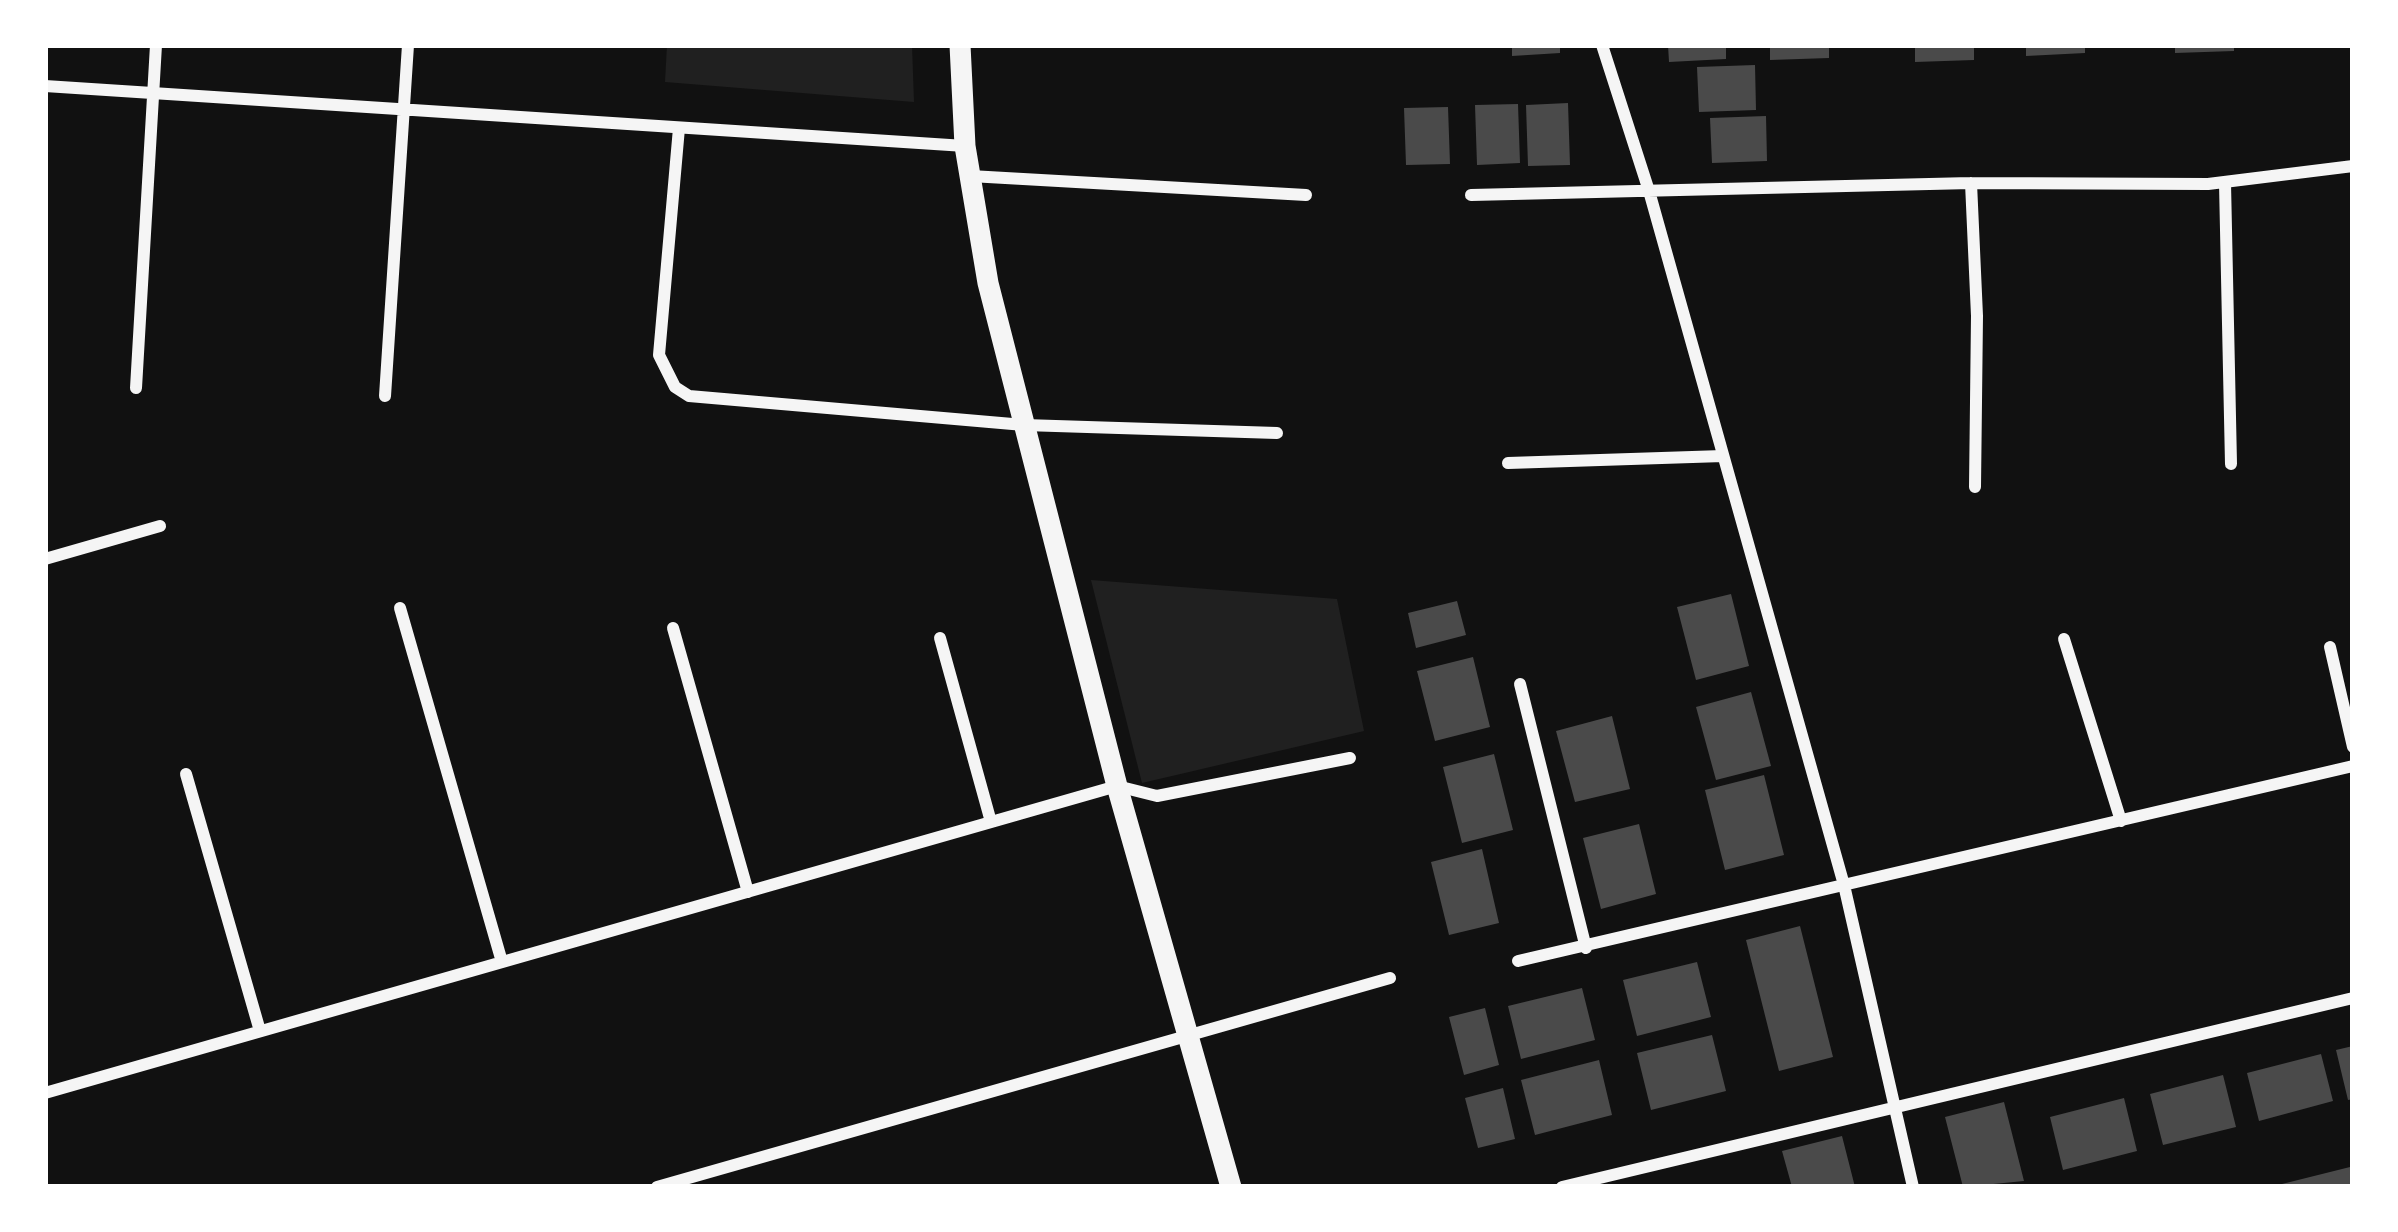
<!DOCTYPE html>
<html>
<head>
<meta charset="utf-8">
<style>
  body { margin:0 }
  #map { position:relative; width:2398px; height:1232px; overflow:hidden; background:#111; font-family:"Titillium Web",sans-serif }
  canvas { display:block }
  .frame { position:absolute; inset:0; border:48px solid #fff; pointer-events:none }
</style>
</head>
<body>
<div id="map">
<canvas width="2398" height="1232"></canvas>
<div class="frame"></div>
</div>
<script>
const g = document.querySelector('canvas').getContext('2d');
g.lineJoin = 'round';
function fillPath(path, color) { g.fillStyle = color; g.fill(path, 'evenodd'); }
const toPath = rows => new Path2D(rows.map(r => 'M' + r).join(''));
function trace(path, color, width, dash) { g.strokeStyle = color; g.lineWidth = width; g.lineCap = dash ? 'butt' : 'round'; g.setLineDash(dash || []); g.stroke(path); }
const green = toPath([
  [667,45,912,45,914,102,665,82],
  [1091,580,1337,599,1364,731,1142,783]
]);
const building = toPath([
  [1512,45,1560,45,1560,53,1512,56],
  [1668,45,1726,45,1726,59,1669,62],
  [1770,45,1829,45,1829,58,1770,60],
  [1915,45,1974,45,1974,60,1915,62],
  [2026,45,2085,45,2085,53,2026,56],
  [2175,45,2234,45,2234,51,2175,53],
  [1755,65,1756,110,1699,112,1697,67],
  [1568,103,1570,165,1528,166,1526,105],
  [1518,104,1520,163,1477,165,1475,105],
  [1448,107,1450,164,1406,165,1404,108],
  [1766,116,1767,161,1712,163,1710,118],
  [1731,594,1749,666,1696,680,1677,607],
  [1457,601,1466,635,1416,648,1408,613],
  [1473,657,1490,727,1435,741,1417,671],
  [1751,692,1771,766,1716,780,1696,707],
  [1612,716,1630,789,1575,802,1556,731],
  [1494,754,1513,830,1462,843,1443,767],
  [1764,775,1784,855,1725,870,1705,790],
  [1639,824,1656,894,1601,909,1583,838],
  [1482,849,1499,923,1449,935,1431,862],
  [1800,926,1833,1057,1779,1071,1746,940],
  [1697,962,1711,1017,1637,1036,1623,980],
  [1582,988,1595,1040,1521,1059,1508,1006],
  [1485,1008,1499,1065,1464,1075,1449,1017],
  [1712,1035,1726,1091,1651,1110,1637,1053],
  [2353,1046,2353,1099,2348,1100,2336,1050],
  [2321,1054,2333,1101,2259,1121,2247,1073],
  [1599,1060,1612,1115,1535,1135,1521,1080],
  [2223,1075,2236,1127,2163,1145,2150,1094],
  [1503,1088,1515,1139,1478,1148,1465,1098],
  [2124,1098,2137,1151,2063,1170,2050,1117],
  [2004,1102,2024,1181,1963,1187,1945,1117],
  [1842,1136,1855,1187,1792,1187,1782,1151],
  [2350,1167,2353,1187,2278,1187,2278,1185]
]);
const minor = toPath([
  [1602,45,1649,191,1844,885,1913,1187],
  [45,86,965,146],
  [679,128,659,355,675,387,689,396,1024,425,1277,433],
  [970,176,1306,195],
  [1971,183,1977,316,1975,487],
  [2225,183,2231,464],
  [1471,195,1971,183,2208,184,2353,166],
  [136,388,156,45],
  [385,396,408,45],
  [1508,463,1723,456],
  [45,559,160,526],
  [400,608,502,962],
  [673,628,748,892],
  [940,638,991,822],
  [2064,639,2121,821],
  [2330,647,2353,747],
  [1520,684,1586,948],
  [186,774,260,1031],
  [1518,961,2353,766],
  [45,1093,1117,786,1157,796,1350,758],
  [657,1187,1390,978],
  [1562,1187,2353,998]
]);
const tertiary = toPath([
  [960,45,965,146,988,283,1117,786,1231,1187]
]);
fillPath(green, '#202020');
fillPath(building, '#4a4a4a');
trace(minor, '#f5f5f5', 12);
trace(tertiary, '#f5f5f5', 21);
</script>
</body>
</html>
